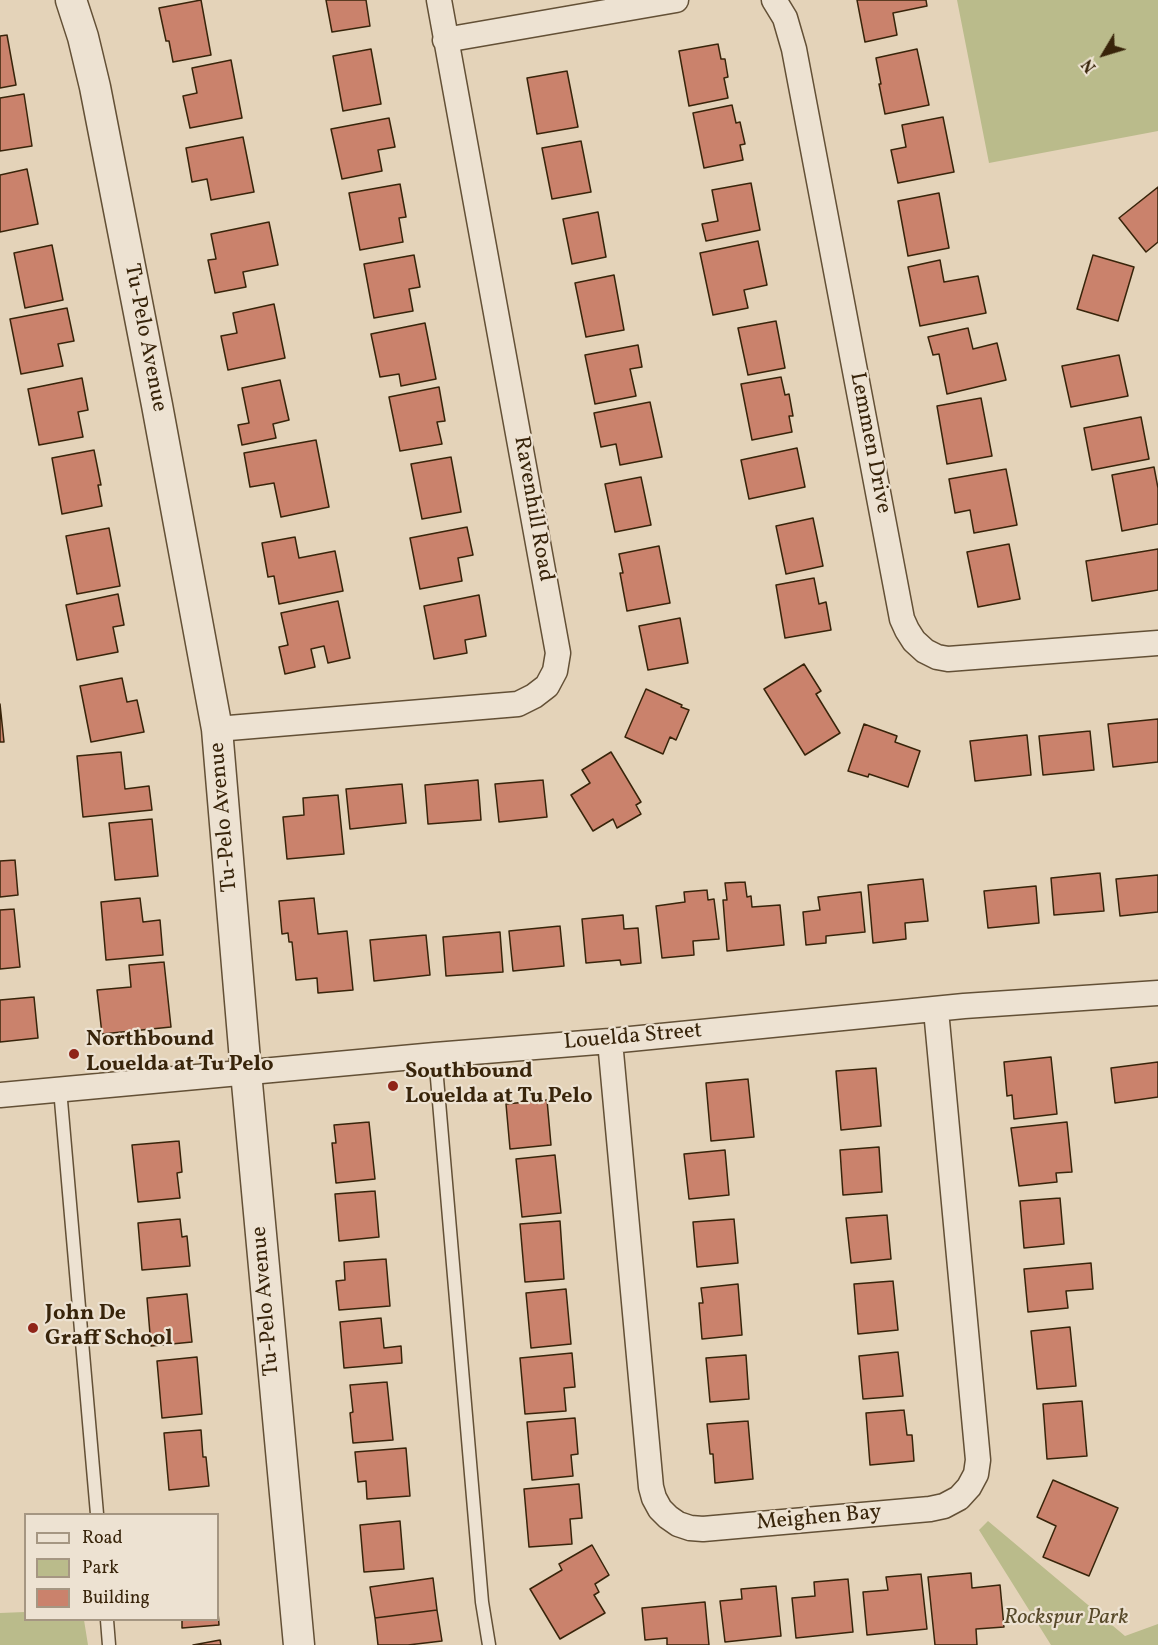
<!DOCTYPE html>
<html>
<head>
<meta charset="utf-8">
<style>
  body { margin:0 }
  #map { position:relative; width:1158px; height:1645px; overflow:hidden; background:#e4d3b9; font-family:Vollkorn,serif }
  canvas { display:block }
  .legend { position:absolute; left:24px; top:1513px; width:195px; height:108px; box-sizing:border-box; background:#ede2d2; border:2px solid #a59682; margin:0; padding:8px 10px; list-style:none; font-size:18px; color:#38240a }
  .legend li { display:flex; align-items:center; gap:12px; height:30px }
  .legend b { width:30px; border:2px solid #a59682 }
  .north { position:absolute; left:1074px; top:24px; width:60px; height:60px; -webkit-text-stroke:4px #ede2d2; paint-order:stroke; rotate:232deg; font-size:16px; font-weight:700; line-height:24px; text-align:center; color:#38240a }
  .north::after { content:''; display:block; margin:auto; width:21px; height:27px; background:#38240a; clip-path:polygon(50% 0,100% 100%,50% 72%,0 100%) }
</style>
</head>
<body>
<div id="map">
<canvas width="1158" height="1645"></canvas>
<ul class="legend">
<li><b style="height:8px;background:#ede2d2"></b>Road</li>
<li><b style="height:16px;background:#babb8b"></b>Park</li>
<li><b style="height:16px;background:#ca826c"></b>Building</li>
</ul>
<div class="north">N</div>
</div>
<script>
const g = document.querySelector('canvas').getContext('2d');
g.lineJoin = 'round';
function fillPath(path, color) { g.fillStyle = color; g.fill(path, 'evenodd'); }
const toPath = rows => new Path2D(rows.map(r => 'M' + r).join(''));
function trace(path, color, width, dash) { g.strokeStyle = color; g.lineWidth = width; g.lineCap = dash ? 'butt' : 'round'; g.setLineDash(dash || []); g.stroke(path); }
function drawText(font, color, halo, rows, align = 'center') {
  g.font = font + ' Vollkorn,serif'; g.lineWidth = 4.5; g.setLineDash([]); g.textBaseline = 'middle'; g.strokeStyle = halo; g.fillStyle = color; for (const [text, x, y, turn = 0] of rows) {
    g.save(); g.translate(x, y); g.rotate((+turn || 0) * Math.PI / 180); g.textAlign = isNaN(turn) ? turn : align; if (halo) g.strokeText(text, 0, 0); g.fillText(text, 0, 0); g.restore();
  }
}
const green = toPath([
  [957,0,1158,0,1158,131,989,163],
  [988,1521,1125,1636,1158,1624,1158,1645,1051,1645,979,1530],
  [25,1612,26,1620,84,1620,88,1645,0,1645,0,1613]
]);
const building = toPath([
  [201,0,211,55,173,62,169,41,166,41,159,8,201,0],
  [326,0,366,0,370,26,332,32,326,0],
  [857,0,926,0,927,6,893,13,897,35,865,42,857,0],
  [7,35,16,85,0,88,0,36,7,35],
  [718,44,721,59,725,59,728,77,724,78,728,98,689,106,679,51,718,44],
  [371,49,381,104,343,111,333,56,371,49],
  [917,49,929,105,885,114,879,84,881,84,876,58,917,49],
  [231,60,242,118,190,128,183,96,197,93,192,68,231,60],
  [567,71,578,127,537,134,527,78,567,71],
  [24,94,32,146,0,151,0,98,24,94],
  [732,105,736,123,740,122,745,144,740,145,743,160,704,168,693,113,732,105],
  [943,117,954,172,898,183,891,150,906,147,902,125,943,117],
  [389,118,395,147,378,150,382,171,342,179,331,129,389,118],
  [243,137,254,192,211,200,207,179,192,182,186,148,243,137],
  [581,141,591,192,552,199,542,148,581,141],
  [27,169,38,224,0,232,0,175,27,169],
  [751,183,760,230,706,241,702,224,718,221,712,190,751,183],
  [400,184,406,217,399,218,403,242,360,250,349,193,400,184],
  [1158,187,1158,242,1146,252,1119,218,1158,187],
  [939,193,949,248,908,256,898,201,939,193],
  [598,212,606,257,572,264,563,219,598,212],
  [269,222,278,265,243,272,246,287,215,293,208,260,216,259,211,234,269,222],
  [758,241,767,285,744,290,748,308,713,315,700,253,758,241],
  [52,245,63,300,25,308,14,253,52,245],
  [414,255,420,287,409,289,413,311,374,318,364,264,414,255],
  [1093,255,1134,267,1118,321,1077,309,1093,255],
  [940,260,944,282,978,276,986,313,920,326,908,267,940,260],
  [614,275,624,330,586,337,575,283,614,275],
  [274,304,285,358,228,370,221,336,237,333,233,313,274,304],
  [67,308,74,341,58,344,63,366,21,374,10,319,67,308],
  [776,321,785,368,748,375,738,328,776,321],
  [425,323,436,379,401,386,399,374,380,377,371,334,425,323],
  [968,328,973,349,997,343,1006,380,947,394,939,354,933,355,928,337,968,328],
  [638,345,642,367,630,369,636,396,595,404,585,355,638,345],
  [1119,355,1128,396,1071,407,1062,366,1119,355],
  [781,377,785,395,789,394,793,416,789,416,792,432,752,440,741,384,781,377],
  [82,378,88,410,78,412,83,437,39,445,28,389,82,378],
  [280,380,289,420,273,424,276,438,242,445,238,425,249,423,242,388,280,380],
  [439,387,445,421,437,422,442,444,400,451,389,397,439,387],
  [981,398,992,456,947,464,937,406,981,398],
  [650,402,662,457,620,465,616,444,601,447,594,413,650,402],
  [1141,417,1149,459,1092,470,1084,428,1141,417],
  [316,440,329,507,281,517,274,483,250,487,244,453,316,440],
  [797,448,805,487,749,499,741,460,797,448],
  [94,450,101,485,98,485,102,506,62,514,52,458,94,450],
  [451,457,461,512,422,519,411,464,451,457],
  [1154,467,1158,488,1158,524,1122,531,1112,475,1154,467],
  [1006,469,1017,525,974,533,970,510,955,513,949,479,1006,469],
  [641,477,651,525,615,532,605,484,641,477],
  [813,518,823,566,786,574,776,526,813,518],
  [467,527,473,555,458,558,462,581,420,589,410,538,467,527],
  [109,528,120,586,77,594,66,536,109,528],
  [295,537,299,558,335,551,343,591,279,604,274,576,268,577,262,543,295,537],
  [1009,544,1020,599,978,607,967,552,1009,544],
  [659,546,670,603,627,611,620,573,623,573,619,554,659,546],
  [1158,549,1158,590,1092,601,1086,561,1158,549],
  [814,578,819,604,826,602,831,630,785,638,776,585,814,578],
  [118,594,124,625,113,627,118,652,77,660,66,605,118,594],
  [479,595,486,636,465,640,467,653,434,659,424,606,479,595],
  [338,601,350,658,328,663,324,646,311,649,315,667,285,674,279,647,288,645,281,613,338,601],
  [680,618,688,663,648,670,639,626,680,618],
  [804,664,821,691,816,694,840,733,805,755,764,689,804,664],
  [122,678,127,702,137,700,144,732,91,742,80,686,122,678],
  [646,689,682,705,681,707,689,710,676,740,670,737,663,754,625,737,646,689],
  [0,704,4,742,0,742,0,704],
  [1158,719,1158,762,1113,767,1108,724,1158,719],
  [864,724,897,736,895,742,920,751,908,787,869,774,868,777,848,771,864,724],
  [1090,731,1094,770,1043,775,1039,736,1090,731],
  [1027,735,1031,775,975,781,970,741,1027,735],
  [121,752,125,789,149,786,152,810,83,817,77,756,121,752],
  [611,752,641,802,636,805,641,814,617,828,613,819,593,831,571,795,590,783,582,770,611,752],
  [478,780,481,820,428,824,425,785,478,780],
  [543,780,547,817,499,822,495,784,543,780],
  [402,784,406,823,350,829,346,789,402,784],
  [338,795,344,854,287,859,283,817,304,815,303,798,338,795],
  [152,819,158,876,115,880,109,823,152,819],
  [15,860,18,895,0,897,0,861,15,860],
  [1100,873,1104,911,1054,915,1051,878,1100,873],
  [1158,875,1158,912,1120,916,1116,879,1158,875],
  [923,879,928,921,905,923,906,939,873,943,868,885,923,879],
  [745,882,747,897,751,896,752,907,780,905,784,945,727,951,723,900,727,900,725,883,745,882],
  [1036,886,1039,923,988,928,984,891,1036,886],
  [707,890,708,900,714,899,719,939,693,941,694,955,662,958,656,906,685,902,684,892,707,890],
  [861,892,865,932,826,936,826,943,806,945,803,912,820,910,818,897,861,892],
  [140,898,143,922,160,920,163,955,106,960,101,902,140,898],
  [314,898,318,934,347,931,353,990,318,993,317,978,296,980,292,942,289,942,288,933,282,934,279,901,314,898],
  [14,909,20,967,0,969,0,910,14,909],
  [623,915,624,929,638,928,641,963,621,965,620,960,586,963,582,919,623,915],
  [560,926,564,966,513,971,509,931,560,926],
  [500,932,503,972,446,976,443,937,500,932],
  [426,935,430,975,374,981,370,940,426,935],
  [164,962,171,1027,102,1034,97,990,131,987,129,965,164,962],
  [34,997,38,1038,0,1042,0,1000,34,997],
  [1051,1057,1057,1114,1014,1119,1012,1095,1007,1096,1004,1062,1051,1057],
  [1158,1062,1158,1097,1115,1103,1111,1068,1158,1062],
  [876,1068,881,1126,841,1130,836,1071,876,1068],
  [748,1079,754,1137,711,1141,706,1083,748,1079],
  [547,1100,551,1145,510,1149,506,1104,547,1100],
  [369,1122,375,1179,336,1183,332,1143,336,1143,334,1125,369,1122],
  [1067,1122,1072,1172,1056,1173,1057,1182,1019,1186,1011,1128,1067,1122],
  [179,1141,182,1172,177,1173,180,1198,138,1202,132,1145,179,1141],
  [879,1147,882,1192,843,1195,840,1150,879,1147],
  [725,1150,729,1195,689,1199,684,1154,725,1150],
  [555,1155,561,1213,522,1217,516,1159,555,1155],
  [375,1191,379,1237,339,1241,335,1194,375,1191],
  [1060,1198,1064,1244,1024,1248,1020,1201,1060,1198],
  [887,1215,891,1259,851,1263,846,1218,887,1215],
  [180,1219,182,1237,187,1236,190,1266,142,1270,138,1223,180,1219],
  [734,1219,738,1263,697,1267,693,1222,734,1219],
  [560,1221,564,1279,525,1282,520,1224,560,1221],
  [386,1259,390,1306,339,1310,336,1281,345,1280,344,1262,386,1259],
  [1091,1263,1093,1289,1066,1291,1068,1308,1028,1312,1024,1269,1091,1263],
  [893,1281,898,1330,858,1334,854,1284,893,1281],
  [738,1284,742,1335,702,1339,699,1303,703,1303,701,1288,738,1284],
  [566,1289,571,1344,531,1348,526,1293,566,1289],
  [187,1294,192,1342,151,1346,147,1298,187,1294],
  [381,1318,384,1348,401,1346,402,1363,344,1368,340,1322,381,1318],
  [1070,1327,1076,1386,1037,1389,1031,1331,1070,1327],
  [898,1352,903,1396,863,1399,859,1356,898,1352],
  [572,1353,575,1387,564,1388,566,1411,525,1414,520,1358,572,1353],
  [746,1355,749,1399,710,1402,706,1358,746,1355],
  [197,1357,202,1414,162,1418,157,1361,197,1357],
  [387,1382,393,1440,353,1443,350,1413,353,1412,350,1385,387,1382],
  [1082,1401,1087,1456,1047,1459,1043,1404,1082,1401],
  [904,1410,907,1435,912,1435,914,1461,870,1465,866,1413,904,1410],
  [575,1418,578,1454,571,1455,573,1476,532,1480,527,1422,575,1418],
  [748,1421,753,1479,715,1483,713,1454,710,1454,707,1424,748,1421],
  [201,1430,203,1457,206,1457,209,1486,169,1490,164,1433,201,1430],
  [406,1448,410,1496,367,1499,366,1481,358,1482,355,1452,406,1448],
  [1053,1480,1118,1508,1089,1576,1043,1557,1056,1526,1037,1517,1053,1480],
  [579,1484,582,1518,570,1519,572,1544,529,1547,524,1489,579,1484],
  [400,1521,404,1569,364,1572,360,1525,400,1521],
  [592,1545,609,1575,595,1584,599,1592,594,1595,605,1613,560,1639,530,1589,562,1570,559,1564,592,1545],
  [971,1573,972,1588,1000,1585,1004,1627,976,1629,977,1645,935,1645,928,1577,971,1573],
  [921,1574,927,1629,867,1635,863,1592,888,1590,886,1577,921,1574],
  [433,1578,437,1610,375,1618,370,1587,433,1578],
  [848,1579,853,1632,796,1638,792,1598,815,1596,814,1582,848,1579],
  [776,1586,781,1636,725,1642,720,1601,742,1599,741,1589,776,1586],
  [705,1602,709,1645,667,1645,667,1638,645,1640,642,1608,705,1602],
  [437,1610,442,1641,408,1645,378,1645,375,1618,437,1610],
  [218,1612,219,1625,182,1628,182,1620,218,1620,218,1612],
  [220,1640,221,1645,193,1645,220,1640]
]);
const service = toPath([
  [435,1055,482,1602,489,1645],
  [60,1089,97,1514],
  [107,1620,109,1645]
]);
const minor = toPath([
  [774,0,785,18,794,49,902,619,907,630,914,641,925,651,937,657,948,659,1158,643],
  [445,40,676,0],
  [217,729,518,704,534,696,547,686,555,671,558,653,439,0],
  [610,1041,651,1487,654,1498,660,1509,668,1517,678,1524,690,1528,703,1529,930,1509,944,1506,959,1498,969,1487,976,1474,978,1460,936,1010],
  [0,1095,435,1055,610,1041,964,1006,1158,993]
]);
const tertiary = toPath([
  [71,0,83,37,95,87,157,405,217,729,246,1072,299,1645]
]);
const markers = [
  [74,1054,6,"#8f2418"],
  [393,1086,6,"#8f2418"],
  [33,1328,6,"#8f2418"]
];
const streetNames = [
  ["Tu-Pelo Avenue",144,338,79],
  ["Lemmen Drive",869,443,79],
  ["Ravenhill Road",532,509,80],
  ["Tu-Pelo Avenue",225,817,-95],
  ["Louelda Street",633,1038,-5],
  ["Tu-Pelo Avenue",267,1301,-95],
  ["Meighen Bay",819,1519,-5]
];
const poiNames = [
  ["Northbound",86,1041],
  ["Louelda at Tu Pelo",86,1066],
  ["Southbound",405,1073],
  ["Louelda at Tu Pelo",405,1098],
  ["John De",45,1315],
  ["Graff School",45,1340]
];
const parkNames = [
  ["Rockspur Park",1066,1619]
];
fillPath(green, '#babb8b');
fillPath(building, '#ca826c');
trace(building, '#38240a', 1.5);
trace(service, '#635036', 15);
trace(minor, '#635036', 27);
trace(tertiary, '#635036', 33);
trace(service, '#ede2d2', 12);
trace(minor, '#ede2d2', 24);
trace(tertiary, '#ede2d2', 30);
for (const [x, y, r, color] of markers) { const dot = new Path2D(); dot.arc(x, y, r, 0, 2 * Math.PI); g.fillStyle = color; g.fill(dot); trace(dot, '#ede2d2', 2); }
drawText('22px', '#38240a', '#ede2d2', streetNames);
drawText('bold 22px', '#38240a', '#ede2d2', poiNames, 'left');
drawText('italic 22px', '#584a2a', '#ede2d2', parkNames);
</script>
</body>
</html>
